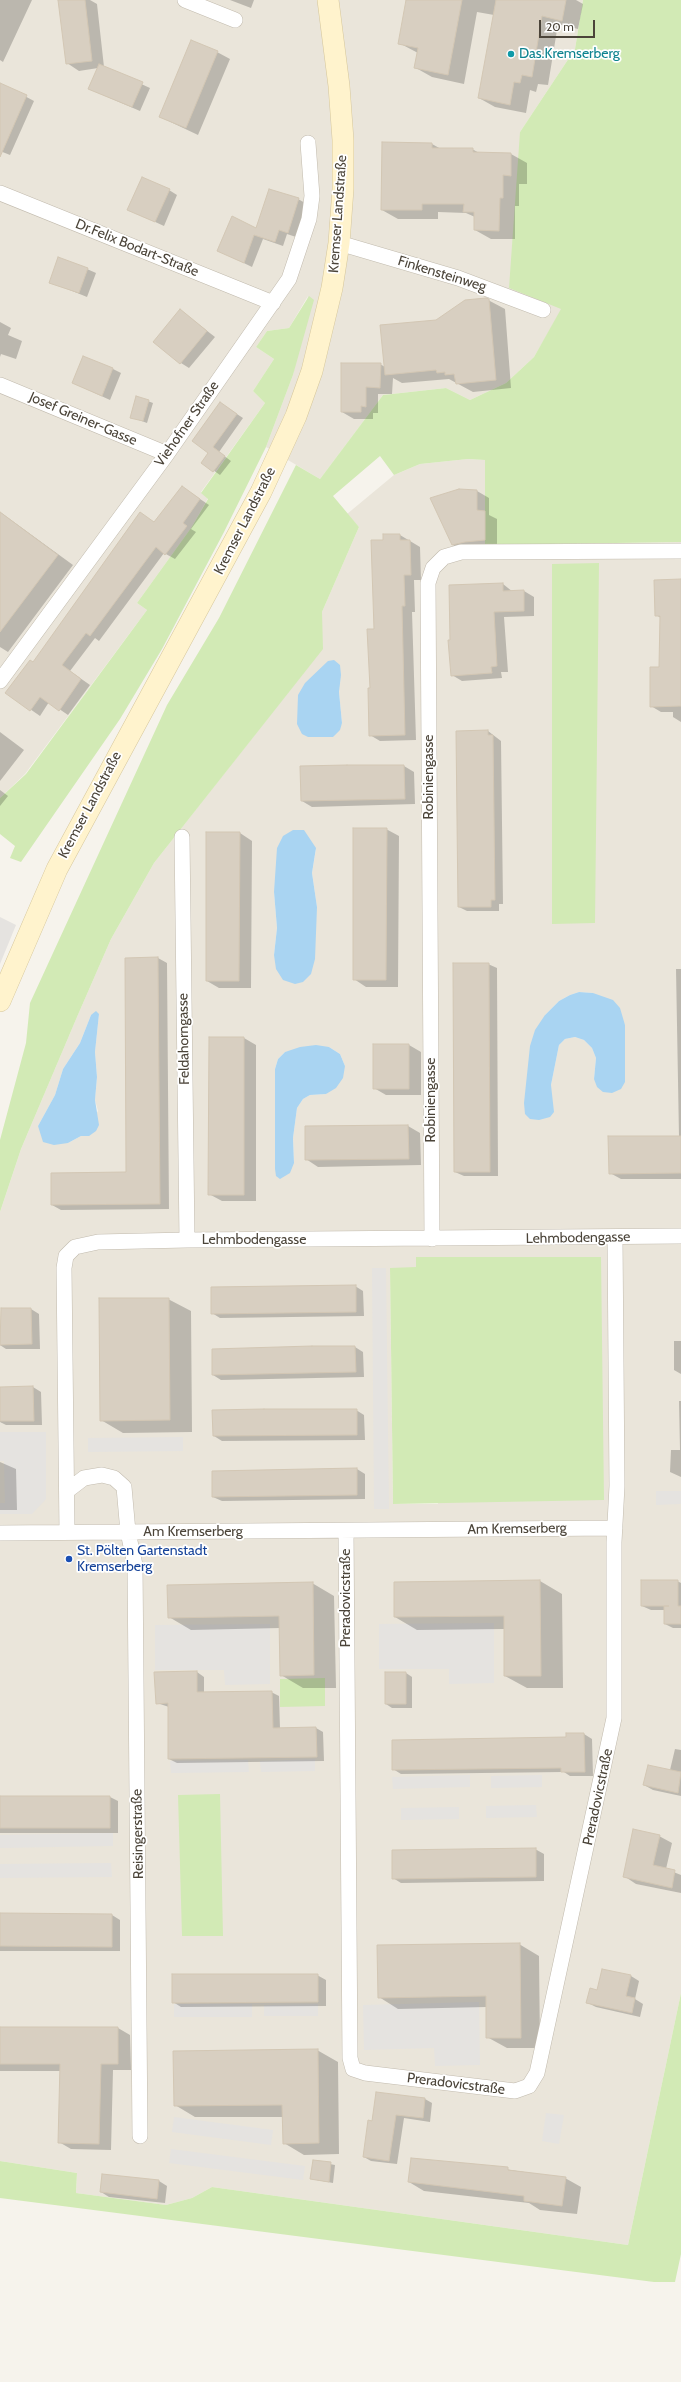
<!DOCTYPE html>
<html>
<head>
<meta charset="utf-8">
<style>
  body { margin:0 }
  #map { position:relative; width:681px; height:2382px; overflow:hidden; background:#f6f3ec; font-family:Cabin,sans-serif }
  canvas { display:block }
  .scale { position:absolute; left:539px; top:20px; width:56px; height:18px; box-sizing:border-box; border:2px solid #4b4439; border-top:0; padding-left:5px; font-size:12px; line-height:14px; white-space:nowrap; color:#4b4439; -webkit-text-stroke:3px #fff; paint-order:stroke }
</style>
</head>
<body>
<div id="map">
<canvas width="681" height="2382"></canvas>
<div class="scale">20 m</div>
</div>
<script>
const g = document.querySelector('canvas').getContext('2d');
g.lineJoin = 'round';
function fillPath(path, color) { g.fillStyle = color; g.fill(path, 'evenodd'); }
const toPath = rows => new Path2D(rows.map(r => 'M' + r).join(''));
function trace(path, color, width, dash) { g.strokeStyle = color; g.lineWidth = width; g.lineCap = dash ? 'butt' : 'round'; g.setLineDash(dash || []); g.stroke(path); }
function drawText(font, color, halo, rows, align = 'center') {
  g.font = font + ' Cabin,sans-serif'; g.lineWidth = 3.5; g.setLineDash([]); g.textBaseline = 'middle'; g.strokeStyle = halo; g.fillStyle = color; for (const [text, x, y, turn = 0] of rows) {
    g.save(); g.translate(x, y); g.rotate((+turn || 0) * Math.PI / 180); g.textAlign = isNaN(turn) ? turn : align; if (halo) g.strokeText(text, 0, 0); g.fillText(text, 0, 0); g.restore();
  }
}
const residential = toPath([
  [0,0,583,0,575,49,520,132,562,309,534,357,506,383,470,400,446,388,383,395,320,479,266,447,293,375,308,296,289,328,267,331,256,347,274,359,253,391,265,403,201,492,208,498,191,528,137,603,147,610,25,774,0,798],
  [468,459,485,460,486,545,681,542,681,1993,628,2245,212,2187,192,2198,166,2205,76,2193,77,2173,0,2161,0,1212,21,1149,77,1017,111,939,154,863,322,649,322,612,359,527,347,514,394,475,420,464],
  [341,675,339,692,342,723,333,737],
  [316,849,312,873,317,907,274,955,277,928,274,892],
  [579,992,593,993,625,1025,624,1052,594,1079,596,1058,592,1048,584,1040,575,1037,565,1039,559,1045,551,1085,545,1015,559,1001,570,995],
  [99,1014,95,1052,97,1077,95,1100,98,1111,81,1136,68,1143,38,1126,55,1095,63,1069,80,1043,91,1015],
  [329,1047,340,1054,345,1066,326,1094,310,1095,303,1099,297,1108,293,1138,294,1163,276,1110,275,1069,278,1059,285,1052],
  [390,1268,438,1504,393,1504]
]);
const green = toPath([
  [583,0,681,0,681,542,485,545,485,460,468,459,420,464,394,475,380,456,333,496,359,527,322,612,323,649,154,863,111,939,77,1017,21,1149,0,1212,0,1140,26,1043,30,1003,167,705,219,618,296,465,320,479,383,395,446,388,470,400,506,383,534,357,561,309,509,288,520,132,575,49],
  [309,296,314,300,293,375,266,447,224,532,162,649,120,719,21,862,10,858,15,846,0,834,0,798,26,774,147,610,137,603,191,528,208,499,201,493,265,403,253,391,274,359,256,347,267,331,289,328],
  [599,563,595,923,552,924,552,564],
  [416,1257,601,1257,604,1500,393,1504,390,1268,416,1267],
  [325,1678,325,1706,280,1707,280,1679],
  [220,1794,223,1936,182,1936,178,1795],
  [681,1993,681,2254,675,2282,654,2282,0,2198,0,2161,77,2173,76,2193,166,2205,192,2198,212,2187,628,2245]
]);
const parking = toPath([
  [0,917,16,925,0,964],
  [372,1268,386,1268,389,1509,374,1509],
  [0,1432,46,1432,46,1499,32,1514,0,1514,0,1503,5,1503,4,1461,0,1461],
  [183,1437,183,1451,88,1452,88,1438],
  [656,1491,681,1491,681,1504,656,1505],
  [494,1623,494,1683,449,1684,449,1669,379,1669,379,1624],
  [270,1624,270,1684,225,1685,224,1670,155,1670,155,1625],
  [315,1759,315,1771,261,1772,260,1761],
  [248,1760,249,1772,171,1773,170,1761],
  [470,1775,470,1787,393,1789,392,1777],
  [542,1775,542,1787,491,1788,491,1776],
  [536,1805,537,1817,486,1818,486,1806],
  [459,1807,459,1819,401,1820,401,1808],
  [113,1833,113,1846,0,1848,0,1835],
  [111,1863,112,1877,0,1878,0,1864],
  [479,2002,480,2065,435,2066,434,2048,364,2050,363,2005],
  [174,2004,252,2004,252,2017,174,2017],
  [318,2004,318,2016,264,2016,264,2005],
  [546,2113,564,2115,559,2144,542,2141],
  [174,2117,273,2130,271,2145,172,2132],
  [171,2149,305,2166,303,2180,169,2163]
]);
const water = toPath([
  [334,660,340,665,341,675,339,692,342,723,340,730,333,737,308,737,302,734,297,724,298,695,305,683,328,661],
  [293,830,304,830,316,848,312,873,317,907,315,959,311,974,303,982,295,984,283,980,276,969,274,955,277,928,274,892,277,848,283,836],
  [579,992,593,993,613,1000,620,1008,625,1025,625,1082,621,1089,612,1093,603,1092,597,1087,594,1079,596,1058,592,1048,584,1040,575,1037,565,1039,559,1045,551,1085,554,1112,550,1117,539,1120,530,1119,525,1114,524,1103,530,1046,535,1030,545,1015,559,1001,570,995],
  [96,1011,99,1014,95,1052,97,1077,95,1100,99,1125,96,1131,89,1136,81,1136,68,1143,54,1145,43,1142,38,1126,55,1095,63,1069,80,1043,91,1015],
  [316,1045,329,1047,340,1054,345,1066,343,1078,336,1088,326,1094,310,1095,303,1099,297,1108,293,1138,294,1163,290,1173,280,1179,276,1176,275,1169,275,1069,278,1059,285,1052,300,1047]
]);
const shadow = toPath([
  [0,0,32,0,3,62,0,60],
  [59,0,90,0,97,4,104,67,150,88,140,111,89,89,98,68,79,71,67,63],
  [230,0,254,0,251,8],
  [407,0,576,0,583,4,578,29,558,24,548,85,538,84,536,92,530,90,526,113,495,107,479,98,494,15,477,12,464,84,432,77,416,68,418,53,399,43],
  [217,52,230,59,198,135,160,117],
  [4,85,34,101,10,155,0,151,0,93],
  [383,143,432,144,441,149,472,149,481,154,511,154,527,163,527,184,519,184,519,206,515,206,515,239,491,239,475,230,475,217,466,213,438,212,438,219,398,219,382,210],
  [169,190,177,195,164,226,129,210],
  [298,199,307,204,296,237,287,234,283,246,263,239,252,267,219,251,257,229],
  [87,269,96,273,87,297,50,282],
  [488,300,505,309,511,388,473,392,449,379,402,383,393,378,392,394,378,394,378,413,373,413,373,419,354,419,342,412,380,364,385,367,437,321],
  [180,310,215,337,189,368,181,363],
  [0,322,11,328,8,335,22,341,16,359,1,354,0,357],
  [113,369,121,373,110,400,73,383],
  [137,397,153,403,147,423,131,417],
  [220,403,243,418,219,452,231,461,220,475,203,463,210,453],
  [182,487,209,505,191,529,196,532,175,559,164,553,99,641,95,638,70,671,90,685,68,715,49,702,40,716,7,693,155,523],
  [477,491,489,498,489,515,497,519,497,547,465,552,453,545],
  [0,512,73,565,8,652,0,647],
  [400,535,420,547,421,580,414,580,415,612,412,612,416,740,380,741,370,735,375,630,384,541],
  [681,580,681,722,673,717,673,712,661,712,651,706,660,668,661,618,656,615],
  [503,584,513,592,524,591,534,597,534,616,504,617,508,672,501,672,502,678,462,681,452,675],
  [488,731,501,741,503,904,499,904,499,911,467,911,459,907,457,732],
  [0,732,24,750,0,781],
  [404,766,414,772,415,804,312,807,302,801],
  [0,790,8,796,0,806],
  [386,829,399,836,398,987,366,987,354,979],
  [240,833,252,841,251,988,219,988,207,981],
  [158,958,167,963,169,1209,61,1210,52,1205,128,1173],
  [488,964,497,968,498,1176,464,1176,455,1172],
  [676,969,681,969,681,1179,621,1179,610,1173,679,1137],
  [244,1038,256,1045,256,1201,222,1201,209,1194],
  [409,1045,421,1052,421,1095,386,1095,374,1088],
  [408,1126,420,1133,421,1165,318,1167,306,1159],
  [355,1286,363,1291,364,1316,220,1318,212,1313],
  [168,1299,191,1311,192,1432,123,1433,101,1420],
  [2,1309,31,1309,39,1314,40,1349,6,1349,0,1345],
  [674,1341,681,1341,681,1374,674,1370],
  [355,1347,363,1352,364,1377,221,1380,213,1375],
  [33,1387,41,1392,42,1425,6,1425,0,1422,0,1388],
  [679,1401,681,1401,681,1477,670,1472,671,1450,680,1450],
  [356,1410,364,1415,365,1440,222,1441,214,1436],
  [0,1462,16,1469,17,1510,0,1510],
  [357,1469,365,1474,365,1499,222,1501,213,1497],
  [540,1581,562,1594,563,1688,527,1688,505,1676,505,1629,417,1630,395,1617,395,1583],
  [677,1581,681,1583,681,1628,673,1628,665,1624,665,1610,651,1610,642,1606],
  [312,1583,334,1596,336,1688,303,1688,281,1675,280,1628,191,1630,169,1617],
  [197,1672,204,1677,204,1692,271,1692,279,1696,280,1729,316,1728,323,1732,324,1761,177,1763,169,1759,169,1707,157,1703],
  [406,1673,412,1677,412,1708,392,1708,386,1704],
  [584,1734,592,1739,593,1776,570,1776,564,1772,401,1774,393,1769],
  [675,1749,681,1750,681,1796,653,1790,644,1785,670,1770],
  [0,1797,110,1797,118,1801,118,1833,0,1833],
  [659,1836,672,1843,666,1869,681,1875,681,1893,636,1884,624,1876],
  [535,1849,544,1854,544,1881,401,1883,393,1878],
  [0,1915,112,1915,120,1920,120,1951,0,1951],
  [519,1944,539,1956,540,2048,507,2048,487,2037,487,2007,398,2009,379,1997],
  [317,1975,326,1980,326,2006,181,2007,173,2002],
  [631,1976,639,1981,635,1999,643,2004,640,2017,596,2007,588,2003,598,1991],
  [0,2028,118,2028,130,2035,131,2070,113,2070,111,2150,71,2149,59,2142,61,2071,0,2071],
  [317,2050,338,2062,339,2154,304,2155,284,2143,283,2117,195,2117,175,2105],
  [377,2093,425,2099,432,2103,430,2122,404,2118,397,2164,371,2161,364,2157,373,2122],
  [314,2161,335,2165,333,2183,311,2179],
  [470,2164,565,2178,581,2187,577,2214,540,2210,529,2203,424,2191,409,2182],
  [159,2181,167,2186,165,2203,109,2197,101,2192]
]);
const building = toPath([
  [58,0,85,0,92,61,66,64,58,0],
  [406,0,462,0,448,75,414,68,418,48,398,44,406,0],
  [496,0,566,0,562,21,542,16,532,77,522,75,520,83,514,82,510,105,478,98,496,0],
  [191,40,218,51,186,128,159,117,191,40],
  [99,64,143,82,132,107,88,89,99,64],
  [0,83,27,95,0,157,0,83],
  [382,142,432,143,432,148,473,148,473,152,511,153,511,176,503,175,503,198,500,198,499,231,474,230,474,212,463,212,464,204,422,204,422,210,381,210,382,142],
  [142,177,170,189,155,222,127,210,142,177],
  [269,189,299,198,288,233,279,230,275,242,254,235,244,263,217,251,232,216,256,228,269,189],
  [58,257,88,268,79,293,49,283,58,257],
  [486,298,489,299,496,380,456,384,454,374,445,375,445,372,437,373,436,370,385,375,380,325,436,320,465,300,486,298],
  [180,309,207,331,180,364,153,342,180,309],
  [83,356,113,368,102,396,72,383,83,356],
  [341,363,381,363,380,388,366,387,366,407,361,406,361,412,341,412,341,363],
  [136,396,149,400,143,421,130,418,136,396],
  [220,402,237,414,213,447,225,456,213,472,201,463,208,453,192,441,220,402],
  [182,486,200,499,183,523,187,526,165,555,156,547,90,636,86,633,62,665,81,679,59,711,40,697,30,711,5,693,30,660,33,662,140,512,154,522,182,486],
  [459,489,477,490,477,510,485,511,485,540,465,542,452,545,430,498,459,489],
  [0,512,58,555,0,632,0,512],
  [383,534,400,534,400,540,410,540,411,575,404,575,405,606,402,606,405,735,369,736,368,688,370,688,367,629,374,629,371,540,383,540,383,534],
  [681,579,681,706,650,707,650,667,659,667,660,616,655,616,654,580,681,579],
  [503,583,503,591,524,590,524,611,494,612,497,666,491,667,492,673,451,676,448,640,450,640,449,585,503,583],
  [488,730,488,735,493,735,495,900,491,900,491,907,458,907,456,731,488,730],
  [347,765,404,765,405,799,301,801,300,766,347,765],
  [353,828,387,828,386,980,353,980,353,828],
  [206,832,240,832,239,981,206,981,206,832],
  [158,957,160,1204,51,1205,51,1173,126,1172,125,958,158,957],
  [453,963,489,963,490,1172,454,1172,453,963],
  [209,1037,244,1037,244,1195,208,1195,209,1037],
  [373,1044,409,1044,409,1089,373,1089,373,1044],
  [408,1125,409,1159,305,1160,305,1126,408,1125],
  [608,1136,681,1136,681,1173,609,1174,608,1136],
  [356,1285,356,1312,211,1314,211,1287,356,1285],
  [99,1298,169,1298,170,1420,100,1421,99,1298],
  [1,1308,31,1308,32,1344,0,1345,1,1308],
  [312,1346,355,1346,356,1372,212,1375,212,1349,312,1346],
  [33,1386,34,1421,0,1421,0,1387,33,1386],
  [264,1409,357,1409,357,1435,213,1436,212,1410,264,1409],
  [357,1468,357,1495,212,1497,212,1471,357,1468],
  [540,1580,541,1676,504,1676,504,1616,394,1617,394,1582,540,1580],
  [641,1580,678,1580,678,1606,681,1606,681,1624,664,1624,664,1606,669,1606,641,1606,641,1580],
  [313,1582,314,1675,280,1676,279,1616,168,1618,167,1585,313,1582],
  [197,1671,197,1692,272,1691,273,1728,316,1727,317,1757,168,1759,168,1703,156,1704,154,1672,197,1671],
  [385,1672,406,1672,406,1704,385,1704,385,1672],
  [566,1733,584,1733,585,1772,561,1772,561,1768,392,1770,392,1740,566,1737,566,1733],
  [648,1765,681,1772,678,1793,643,1785,648,1765],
  [0,1796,110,1796,110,1828,0,1828,0,1796],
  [633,1829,660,1835,653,1865,675,1870,672,1888,623,1877,633,1829],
  [536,1848,536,1877,392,1879,392,1850,536,1848],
  [0,1913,112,1914,112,1947,0,1946,0,1913],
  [520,1943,521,2038,486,2038,486,1996,378,1998,377,1945,520,1943],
  [602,1969,631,1975,626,1996,635,1998,632,2013,586,2003,590,1988,597,1990,602,1969],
  [172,1974,318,1974,318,2002,172,2003,172,1974],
  [0,2027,118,2027,118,2064,101,2064,99,2144,58,2143,60,2064,0,2064,0,2027],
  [318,2049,319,2143,283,2144,282,2105,174,2106,173,2051,318,2049],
  [376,2092,425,2098,423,2118,396,2115,389,2161,363,2157,368,2120,372,2121,376,2092],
  [411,2158,508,2167,508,2170,566,2177,562,2206,524,2201,524,2196,408,2182,411,2158],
  [313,2160,331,2162,329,2182,310,2179,313,2160],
  [102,2174,159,2180,157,2199,100,2192,102,2174]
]);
const minor = toPath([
  [185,0,235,20],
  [0,193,273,303],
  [339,243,458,278,543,310],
  [0,385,167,454],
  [0,681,167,454,289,279,309,219,312,196,308,143],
  [182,837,187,1240],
  [432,1239,428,583,433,568,444,557,461,552,681,551],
  [67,1491,84,1478,102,1475,114,1478,124,1487,128,1532,135,1565,140,2136],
  [346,1531,350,2058,353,2069,365,2073,515,2091,529,2086,537,2073,614,1718,614,1542,617,1486,615,1237],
  [67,1532,64,1268,66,1256,75,1247,98,1242,187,1240,681,1236],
  [0,1533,615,1528]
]);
const secondary = toPath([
  [0,1001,57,869,261,492,296,416,312,371,332,288,339,243,343,189,343,140,339,86,328,0]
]);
const markers = [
  [511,54,4,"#0f9aa8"],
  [69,1559,4,"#1a4fb4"]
];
const cultureNames = [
  ["Das.Kremserberg",519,54]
];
const streetNames = [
  ["Kremser Landstraße",338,214,-86],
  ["Dr.Felix Bodart-Straße",137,248,22],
  ["Finkensteinweg",442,274,17],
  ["Josef Greiner-Gasse",83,419,23],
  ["Viehofner Straße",187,424,-55],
  ["Kremser Landstraße",245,521,-63],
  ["Robiniengasse",429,777,-90],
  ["Kremser Landstraße",90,805,-62],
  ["Feldahorngasse",184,1039,-91],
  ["Robiniengasse",431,1100,-90],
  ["Lehmbodengasse",578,1238,-1],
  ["Lehmbodengasse",254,1240],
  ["Am Kremserberg",517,1529,-1],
  ["Am Kremserberg",193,1532],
  ["Preradovicstraße",346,1598,-90],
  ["Preradovicstraße",598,1797,-78],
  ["Reisingerstraße",138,1834,-91],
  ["Preradovicstraße",456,2084,7]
];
const transitNames = [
  ["St. Pölten Gartenstadt",77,1551],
  ["Kremserberg",77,1567]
];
fillPath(residential, '#eae5da');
fillPath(green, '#d2eab5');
fillPath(parking, '#e5e3e0');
fillPath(water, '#a9d4f2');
fillPath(shadow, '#0003');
fillPath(building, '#d8cfc1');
trace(building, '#d3c7b4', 1);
trace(minor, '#c2bbae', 16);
trace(secondary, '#d6c79b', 22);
trace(minor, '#fff', 15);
trace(secondary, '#fff3cd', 21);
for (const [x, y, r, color] of markers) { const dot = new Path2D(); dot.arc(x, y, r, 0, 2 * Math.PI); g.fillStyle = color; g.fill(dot); trace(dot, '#fff', 1.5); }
drawText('14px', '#0d838f', '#fff', cultureNames, 'left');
drawText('14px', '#4b4439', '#fff', streetNames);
drawText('14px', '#164399', '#fff', transitNames, 'left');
</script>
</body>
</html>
